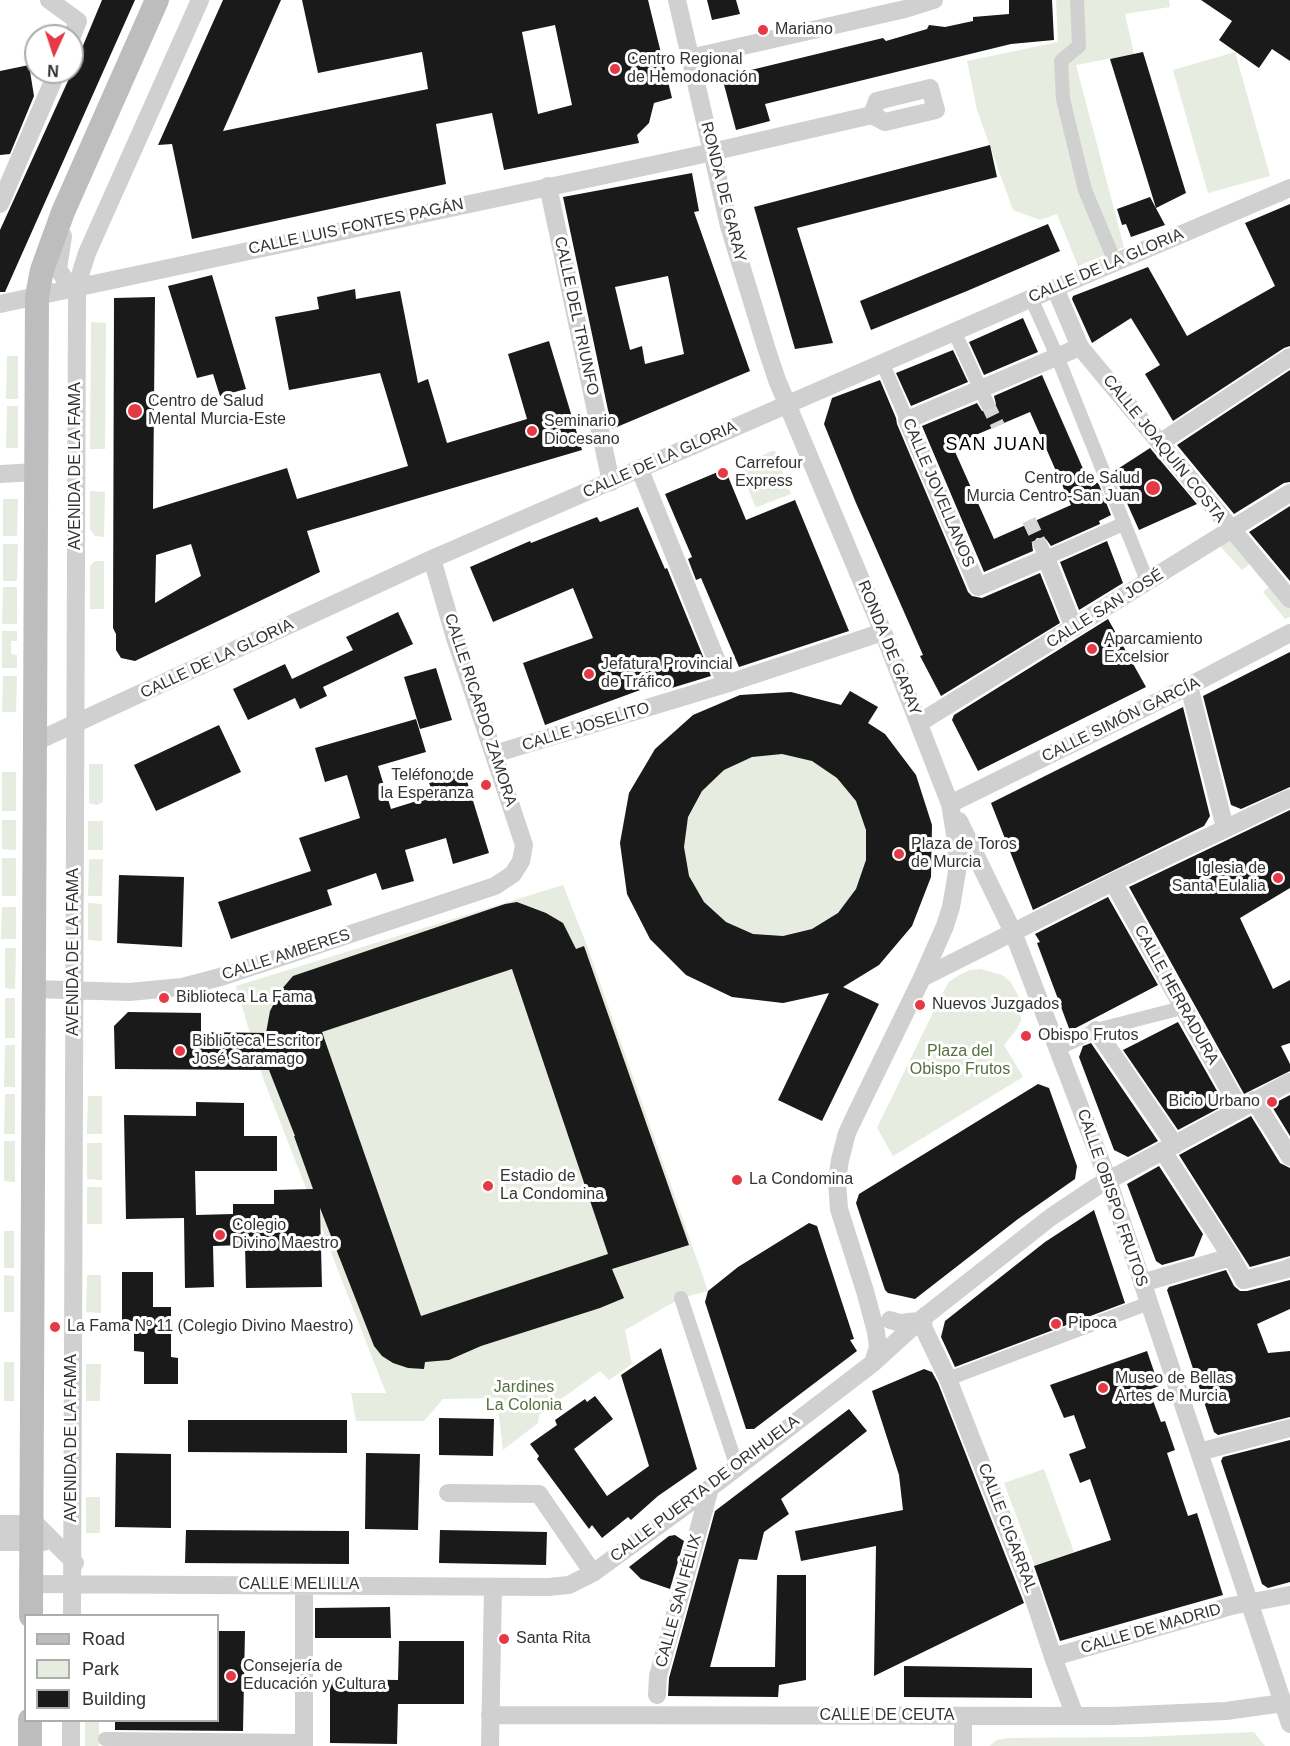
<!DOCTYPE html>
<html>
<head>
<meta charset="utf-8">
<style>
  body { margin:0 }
  #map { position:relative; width:1290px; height:1746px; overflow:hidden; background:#fff; font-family:Arial,sans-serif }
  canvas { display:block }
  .legend { position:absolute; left:24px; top:1614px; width:195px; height:108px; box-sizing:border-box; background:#fff; border:2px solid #adadad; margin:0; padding:8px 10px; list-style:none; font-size:18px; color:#333 }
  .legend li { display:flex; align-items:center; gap:12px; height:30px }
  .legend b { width:30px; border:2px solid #adadad }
  .north { position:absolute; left:24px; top:24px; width:60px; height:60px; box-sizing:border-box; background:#fff; border:2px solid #adadad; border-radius:50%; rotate:183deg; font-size:16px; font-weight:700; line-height:24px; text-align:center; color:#333 }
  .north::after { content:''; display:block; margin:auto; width:21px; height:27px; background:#e63946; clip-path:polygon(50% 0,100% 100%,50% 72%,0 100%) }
</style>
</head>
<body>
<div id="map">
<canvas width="1290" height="1746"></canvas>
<ul class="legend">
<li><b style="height:8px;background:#bdbdbd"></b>Road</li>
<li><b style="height:16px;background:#e6ecdf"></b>Park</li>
<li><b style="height:16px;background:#1a1a1a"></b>Building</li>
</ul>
<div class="north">N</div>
</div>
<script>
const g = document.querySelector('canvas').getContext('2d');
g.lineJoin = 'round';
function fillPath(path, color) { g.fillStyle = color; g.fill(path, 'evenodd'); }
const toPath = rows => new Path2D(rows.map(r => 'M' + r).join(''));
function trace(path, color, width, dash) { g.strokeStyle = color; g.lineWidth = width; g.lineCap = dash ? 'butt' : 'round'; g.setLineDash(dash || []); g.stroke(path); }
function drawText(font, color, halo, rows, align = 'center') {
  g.font = font + ' Arial,sans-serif'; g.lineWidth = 6; g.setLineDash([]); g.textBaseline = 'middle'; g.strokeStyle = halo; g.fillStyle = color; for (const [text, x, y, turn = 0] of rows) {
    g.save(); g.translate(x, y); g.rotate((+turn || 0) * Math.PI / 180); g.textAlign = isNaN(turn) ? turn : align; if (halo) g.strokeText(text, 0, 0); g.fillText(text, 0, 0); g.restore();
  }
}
const green = toPath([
  [1056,0,1169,0,1170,7,1125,14,1134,54,1076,65,1124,247,1078,266,1057,214,1040,220,1013,210,977,110,967,61,1058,42],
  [1235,52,1270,176,1208,193,1173,70],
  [91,322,106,323,105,449,90,449],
  [7,356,18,356,18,399,6,399],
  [7,406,18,406,18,448,6,448],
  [772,451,775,451,791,494,757,507,755,506,739,466],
  [90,491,105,492,104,537,95,536,90,529],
  [3,499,18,499,17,536,3,536],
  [1231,535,1256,559,1242,570,1218,544],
  [3,544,18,544,17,581,3,581],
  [95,561,104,561,104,609,90,609,90,566],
  [1275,582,1290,599,1290,617,1285,619,1263,592],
  [3,587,17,587,17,624,2,624],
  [2,631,17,631,17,641,11,641,11,654,17,655,17,668,2,668],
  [3,676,17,676,16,712,2,712],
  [850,691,878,707,868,723,885,734,931,877,912,926,879,965,834,992,783,1003,732,997,686,975,650,939,627,894,620,843,629,793,655,749,693,715,740,695,791,692,841,705],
  [89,764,103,764,103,802,97,805,89,803],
  [2,772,16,772,16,811,2,811],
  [2,820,16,820,16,850,2,849],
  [88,821,103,821,103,850,88,850],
  [2,858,16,858,16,896,2,896],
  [89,859,103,859,102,896,88,896],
  [563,885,586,943,708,1291,681,1298,625,1330,632,1364,609,1380,600,1371,539,1415,538,1423,503,1450,497,1398,443,1399,424,1421,356,1421,351,1393,386,1393,263,1078,236,986],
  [88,903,102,904,102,941,88,940],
  [2,907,16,907,16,939,1,939],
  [5,948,16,948,15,989,5,988],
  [981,969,1002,975,1010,981,1020,999,1021,1020,1017,1029,1004,1045,1023,1077,893,1156,877,1128,943,992,949,982,959,975,970,970],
  [5,998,15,998,15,1038,5,1038],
  [5,1045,15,1045,15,1087,4,1087],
  [5,1094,15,1094,15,1134,4,1134],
  [88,1096,102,1096,102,1134,87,1134],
  [4,1141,15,1141,15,1182,4,1181],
  [87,1143,102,1143,102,1180,87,1179],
  [87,1187,102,1187,102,1224,87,1224],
  [4,1231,14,1231,14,1268,4,1268],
  [4,1275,14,1276,14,1312,4,1312],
  [87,1275,101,1275,101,1313,86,1312],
  [4,1362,14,1362,14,1401,4,1401],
  [86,1364,101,1364,100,1401,86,1401],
  [1044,1469,1074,1552,1035,1566,1004,1483],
  [86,1497,100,1497,100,1533,86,1533],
  [85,1721,99,1721,99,1746,85,1746],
  [1254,1732,1265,1746,989,1746,997,1740,1008,1738,1140,1737]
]);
const building = toPath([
  [102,0,135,0,5,292,0,292,0,230,72,72],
  [223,0,281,0,223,131,428,89,422,52,318,73,302,0,648,0,672,98,654,103,649,123,637,135,639,143,504,170,492,113,436,124,446,184,192,239,172,144,158,145],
  [555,25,572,105,538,114,522,32],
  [707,0,736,0,740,14,712,20],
  [1009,0,1052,0,1054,40,1011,44,765,104,770,121,736,130,722,77,883,38,886,41,927,29,929,25,945,27,973,21,973,17,1009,14],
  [1201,0,1290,0,1290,61,1272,49,1259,68,1219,40,1232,21],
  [1143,52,1186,193,1156,208,1110,59],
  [29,65,34,96,10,154,0,155,0,71],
  [990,145,997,177,797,228,833,343,795,349,754,207],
  [692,173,699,211,694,212,750,371,612,429,563,197],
  [668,276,684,354,645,364,642,346,630,350,615,287],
  [1150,197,1165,225,1131,237,1126,224,1122,225,1117,209],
  [1290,204,1290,346,1284,348,1173,421,1145,374,1160,365,1131,318,1092,343,1072,299,1073,296,1148,267,1187,336,1275,286,1245,223],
  [1048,224,1060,251,967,291,871,330,860,301],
  [212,275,246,389,220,396,213,374,197,378,168,286],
  [355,289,356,299,400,291,418,383,428,379,447,443,527,419,508,354,549,341,582,450,307,531,320,572,135,661,121,658,116,650,116,634,113,628,114,298,155,297,153,509,287,468,297,499,408,466,380,373,289,390,275,317,319,309,317,297],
  [191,544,201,576,155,603,156,555],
  [1023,318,1038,352,984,375,969,342],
  [953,350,968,382,911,406,896,373],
  [1290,370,1290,482,1284,483,1234,514,1177,445],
  [1042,375,1091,487,1098,482,1111,515,1099,521,1100,524,1051,546,1046,539,1037,538,1032,544,1033,551,984,572,922,426,977,403,982,411,990,411,996,404,994,396],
  [1030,412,1071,505,994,539,952,445],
  [880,380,896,418,897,424,968,592,972,596,982,598,1040,573,1060,623,941,696,920,656,923,655,856,503,824,424,832,398],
  [1150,448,1197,504,1139,530,1113,472],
  [725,469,746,520,795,500,849,631,739,667,701,578,696,580,688,559,692,557,665,494],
  [1290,506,1290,581,1249,532],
  [638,507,665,569,667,568,711,676,665,690,662,682,545,725,523,663,593,638,573,588,493,622,470,567,530,541,531,543,597,517,600,522],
  [1107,541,1123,583,1079,610,1060,562],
  [398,612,413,644,323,687,327,696,300,709,295,698,248,720,233,689,285,664,292,679,353,650,346,637],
  [1108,619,1146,687,978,771,952,720,954,715],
  [1290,652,1290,787,1241,809,1231,805,1203,696],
  [436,668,452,720,420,729,404,677],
  [850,691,878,707,868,723,885,734,916,775,932,825,931,877,912,926,879,965,843,987,879,1004,822,1121,778,1100,829,993,783,1003,732,997,686,975,650,939,627,894,620,843,629,793,655,749,693,715,740,695,791,692,841,705],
  [782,754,812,761,837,778,856,801,866,830,866,860,856,889,838,913,812,929,783,936,753,934,726,922,704,902,689,876,684,847,688,817,702,791,724,770,752,757],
  [1183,707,1210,816,1204,826,1033,910,991,803],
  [416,719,426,752,378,766,391,809,433,796,428,779,463,768,489,853,453,864,446,838,405,850,414,881,382,890,376,873,327,890,332,905,231,939,218,902,311,871,299,838,360,818,347,775,325,782,315,748],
  [219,725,241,772,156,811,134,765],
  [1290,810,1290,888,1240,918,1273,989,1290,980,1290,1043,1281,1046,1290,1064,1290,1071,1244,1094,1129,887],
  [119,875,184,877,182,947,117,943],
  [1108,897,1158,985,1070,1031,1037,943,1040,942,1035,934],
  [517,902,546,913,563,923,576,949,584,946,689,1245,612,1269,624,1298,600,1308,481,1346,449,1360,425,1362,424,1369,408,1368,393,1363,382,1356,374,1346,320,1208,322,1287,246,1288,245,1245,213,1246,214,1287,185,1288,184,1218,126,1219,124,1115,196,1116,196,1102,244,1103,244,1136,277,1136,277,1171,195,1171,196,1215,233,1214,233,1204,274,1204,274,1190,313,1189,294,1136,295,1136,269,1070,115,1069,114,1026,128,1012,201,1013,201,1032,266,1033,270,1011,281,990,293,976,505,904],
  [512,969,608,1254,421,1316,322,1032],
  [1178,1022,1225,1105,1178,1130,1123,1050],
  [1091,1043,1158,1141,1128,1157,1114,1150,1079,1057,1083,1046],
  [1038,1084,1049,1088,1077,1166,1075,1179,1018,1219,915,1299,888,1293,885,1290,856,1203,859,1194],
  [1290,1095,1290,1136,1271,1105],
  [1251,1116,1280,1163,1290,1168,1290,1256,1250,1267,1179,1155],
  [1159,1166,1203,1234,1194,1256,1162,1265,1156,1261,1127,1184],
  [1094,1210,1125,1303,955,1367,941,1337,945,1321,1045,1242],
  [809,1223,817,1226,854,1339,850,1340,857,1351,754,1429,746,1429,705,1302,708,1291,738,1267],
  [1226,1270,1234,1286,1240,1291,1247,1291,1290,1280,1290,1309,1257,1324,1268,1353,1290,1351,1290,1417,1218,1435,1214,1432,1167,1290,1169,1287],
  [122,1272,153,1272,153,1307,171,1307,171,1357,178,1358,178,1384,144,1384,144,1352,134,1351,134,1321,122,1321],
  [661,1348,697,1469,658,1496,631,1520,628,1517,602,1538,592,1525,589,1529,537,1459,539,1456,530,1444,557,1425,555,1420,585,1399,587,1402,595,1396,613,1419,574,1449,607,1496,649,1466,621,1375],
  [1147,1351,1159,1386,1149,1390,1161,1422,1165,1421,1175,1450,1167,1453,1188,1516,1197,1513,1223,1595,1060,1641,1034,1566,1111,1540,1090,1479,1080,1483,1069,1454,1086,1448,1074,1415,1064,1418,1050,1385],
  [924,1369,932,1372,938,1383,1024,1603,874,1676,876,1546,801,1561,795,1531,903,1510,899,1475,872,1391],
  [849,1409,867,1431,781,1499,789,1514,764,1532,757,1560,739,1559,710,1667,775,1667,777,1575,806,1575,806,1680,779,1685,778,1697,668,1696,669,1678,715,1511],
  [439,1418,494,1419,493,1456,439,1455],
  [188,1420,347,1420,347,1453,188,1452],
  [1290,1440,1290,1582,1268,1588,1262,1584,1221,1461,1223,1457],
  [116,1453,171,1454,171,1528,115,1527],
  [366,1453,420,1454,418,1530,365,1529],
  [186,1530,349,1531,349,1564,185,1563],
  [440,1530,547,1532,546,1565,439,1563],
  [675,1535,684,1541,670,1589,641,1579,629,1567,669,1536],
  [390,1607,391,1638,315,1638,315,1608],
  [218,1631,245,1631,243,1731,115,1730,115,1720,218,1720],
  [399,1641,464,1641,464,1704,398,1704,397,1744,330,1743,330,1679,398,1680],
  [904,1666,1032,1668,1032,1698,904,1697]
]);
const pedestrianTunnel = toPath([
  [987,403,998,426],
  [1029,520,1041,546]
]);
const pedestrian = toPath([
  [1077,0,1079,46,1061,61,1063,99,1085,190,1115,262],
  [1031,298,1057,356,1148,583],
  [954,331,987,403],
  [882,362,907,420],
  [1041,546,1046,558,1123,524],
  [1058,1049,1096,1030,1182,1008],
  [681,1298,737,1467],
  [948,1379,1149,1303],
  [105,1739,304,1741]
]);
const minor = toPath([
  [49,0,78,21,72,36],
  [677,0,729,226,766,347,777,380,883,632,950,804,956,840,957,872,951,907,945,926,922,978,855,1116,847,1133,840,1160,837,1181,839,1209,865,1291,876,1332,878,1347,873,1363],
  [690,58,905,9,934,0],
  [548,186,611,482],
  [0,204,57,72],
  [63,236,58,269,67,282,78,288],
  [1055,288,1080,347,1290,599],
  [0,304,690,157,872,115,885,122,936,110,930,88,877,101,872,115],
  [1161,442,1290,357],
  [640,470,726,684],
  [0,474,36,472],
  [1074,628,1046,558,978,587,907,420,1080,347],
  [1189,686,1225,828],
  [919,723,1290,493],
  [35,742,432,559,1055,288,1290,188],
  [494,754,726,684,883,632],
  [950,804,1189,686,1290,633],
  [959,821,1013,932,1108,1180,1290,1724],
  [1113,882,1240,1109],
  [922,978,1113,882,1290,798],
  [34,989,129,992,182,987,224,976,495,886,513,874,521,861,524,845,455,638,432,559],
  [1096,1030,1175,1145],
  [1254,1100,1290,1157],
  [1231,1257,1244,1280,1287,1269,1290,1267],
  [1142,1283,1231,1257,1163,1151],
  [926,1315,923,1321,924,1329,948,1379,1031,1590,1053,1657,1075,1716],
  [890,1320,900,1323,919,1321,1051,1217,1096,1187,1290,1082],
  [1199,1452,1290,1428],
  [448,1493,539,1494,593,1573],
  [0,1524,31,1524,39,1527,75,1563],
  [0,1542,44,1542],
  [31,1584,548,1587,569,1585,593,1573,710,1488,873,1363,919,1321],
  [72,1616,77,296,81,272,87,253,200,0],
  [1053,1657,1231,1606,1290,1595],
  [657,1695,658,1676,710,1488],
  [490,1715,1113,1716,1226,1711,1283,1703],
  [71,1746,71,1720],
  [304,1746,304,1586],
  [490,1746,493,1587],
  [963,1746,963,1716]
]);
const secondary = toPath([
  [31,1616,37,296,42,270,63,212,157,0],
  [30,1746,30,1720]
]);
const markers = [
  [763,30,6,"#e63946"],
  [615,69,6,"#e63946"],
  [135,411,8,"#e63946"],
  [532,431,6,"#e63946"],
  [723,473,6,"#e63946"],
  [1153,488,8,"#e63946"],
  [1092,649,6,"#e63946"],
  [589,674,6,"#e63946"],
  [486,785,6,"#e63946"],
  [899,854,6,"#e63946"],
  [1278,878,6,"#e63946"],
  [164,998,6,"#e63946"],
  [920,1005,6,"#e63946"],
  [1026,1036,6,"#e63946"],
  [180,1051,6,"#e63946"],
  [1272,1102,6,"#e63946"],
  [737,1180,6,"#e63946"],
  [488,1186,6,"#e63946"],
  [220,1235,6,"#e63946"],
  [1056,1324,6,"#e63946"],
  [55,1327,6,"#e63946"],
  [1103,1388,6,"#e63946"],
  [504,1639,6,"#e63946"],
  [231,1676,6,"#e63946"]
];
const poiNames = [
  ["Mariano",775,30],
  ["Centro Regional",627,60],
  ["de Hemodonación",627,78],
  ["Centro de Salud",148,402],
  ["Mental Murcia-Este",148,420],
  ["Seminario",544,422],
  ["Diocesano",544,440],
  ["Carrefour",735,464],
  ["Express",735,482],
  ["Centro de Salud",1140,479,"right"],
  ["Murcia Centro-San Juan",1140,497,"right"],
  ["Aparcamiento",1104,640],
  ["Excelsior",1104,658],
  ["Jefatura Provincial",601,665],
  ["de Tráfico",601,683],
  ["Teléfono de",474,776,"right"],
  ["la Esperanza",474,794,"right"],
  ["Plaza de Toros",911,845],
  ["de Murcia",911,863],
  ["Iglesia de",1266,869,"right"],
  ["Santa Eulalia",1266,887,"right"],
  ["Biblioteca La Fama",176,998],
  ["Nuevos Juzgados",932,1005],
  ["Obispo Frutos",1038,1036],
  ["Biblioteca Escritor",192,1042],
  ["José Saramago",192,1060],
  ["Bicio Urbano",1260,1102,"right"],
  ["Estadio de",500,1177],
  ["La Condomina",500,1195],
  ["La Condomina",749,1180],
  ["Colegio",232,1226],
  ["Divino Maestro",232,1244],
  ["Pipoca",1068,1324],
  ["La Fama Nº 11 (Colegio Divino Maestro)",67,1327],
  ["Museo de Bellas",1115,1379],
  ["Artes de Murcia",1115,1397],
  ["Santa Rita",516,1639],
  ["Consejería de",243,1667],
  ["Educación y Cultura",243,1685]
];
const streetNames = [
  ["RONDA DE GARAY",723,192,76],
  ["CALLE LUIS FONTES PAGÁN",356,227,-12],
  ["CALLE DE LA GLORIA",1106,266,-23],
  ["CALLE DEL TRIUNFO",576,316,78],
  ["CALLE JOAQUÍN COSTA",1164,449,51],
  ["CALLE DE LA GLORIA",660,460,-24],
  ["AVENIDA DE LA FAMA",76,466,-90],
  ["CALLE JOVELLANOS",938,493,67],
  ["CALLE SAN JOSÉ",1105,609,-32],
  ["RONDA DE GARAY",889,648,68],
  ["CALLE DE LA GLORIA",217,659,-25],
  ["CALLE RICARDO ZAMORA",480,710,72],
  ["CALLE SIMÓN GARCÍA",1121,720,-26],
  ["CALLE JOSELITO",586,727,-17],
  ["AVENIDA DE LA FAMA",74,952,-90],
  ["CALLE AMBERES",286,955,-18],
  ["CALLE HERRADURA",1176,995,61],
  ["CALLE OBISPO FRUTOS",1112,1198,71],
  ["AVENIDA DE LA FAMA",72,1438,-90],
  ["CALLE PUERTA DE ORIHUELA",705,1489,-37],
  ["CALLE CIGARRAL",1007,1528,69],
  ["CALLE MELILLA",299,1585],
  ["CALLE SAN FÉLIX",679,1601,-75],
  ["CALLE DE MADRID",1151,1629,-16],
  ["CALLE DE CEUTA",887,1716]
];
const parkNames = [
  ["Plaza del",960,1052],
  ["Obispo Frutos",960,1070],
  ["Jardines",524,1388],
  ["La Colonia",524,1406]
];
const neighbourhoodNames = [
  ["SAN JUAN",996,445]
];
fillPath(green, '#e6ecdf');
fillPath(building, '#1a1a1a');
trace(pedestrianTunnel, '#d6d6d6', 14, [14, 7]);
trace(pedestrian, '#d0d0d0', 14);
trace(minor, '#d0d0d0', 18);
trace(secondary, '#bdbdbd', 24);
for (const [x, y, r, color] of markers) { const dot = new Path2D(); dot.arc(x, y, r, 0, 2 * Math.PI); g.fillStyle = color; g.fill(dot); trace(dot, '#fff', 2); }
drawText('16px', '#333', '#fff', poiNames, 'left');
drawText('16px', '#333', '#fff', streetNames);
drawText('16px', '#56703f', '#fff', parkNames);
g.letterSpacing = '1.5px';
drawText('18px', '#000', '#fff', neighbourhoodNames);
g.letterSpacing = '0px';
</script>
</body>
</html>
